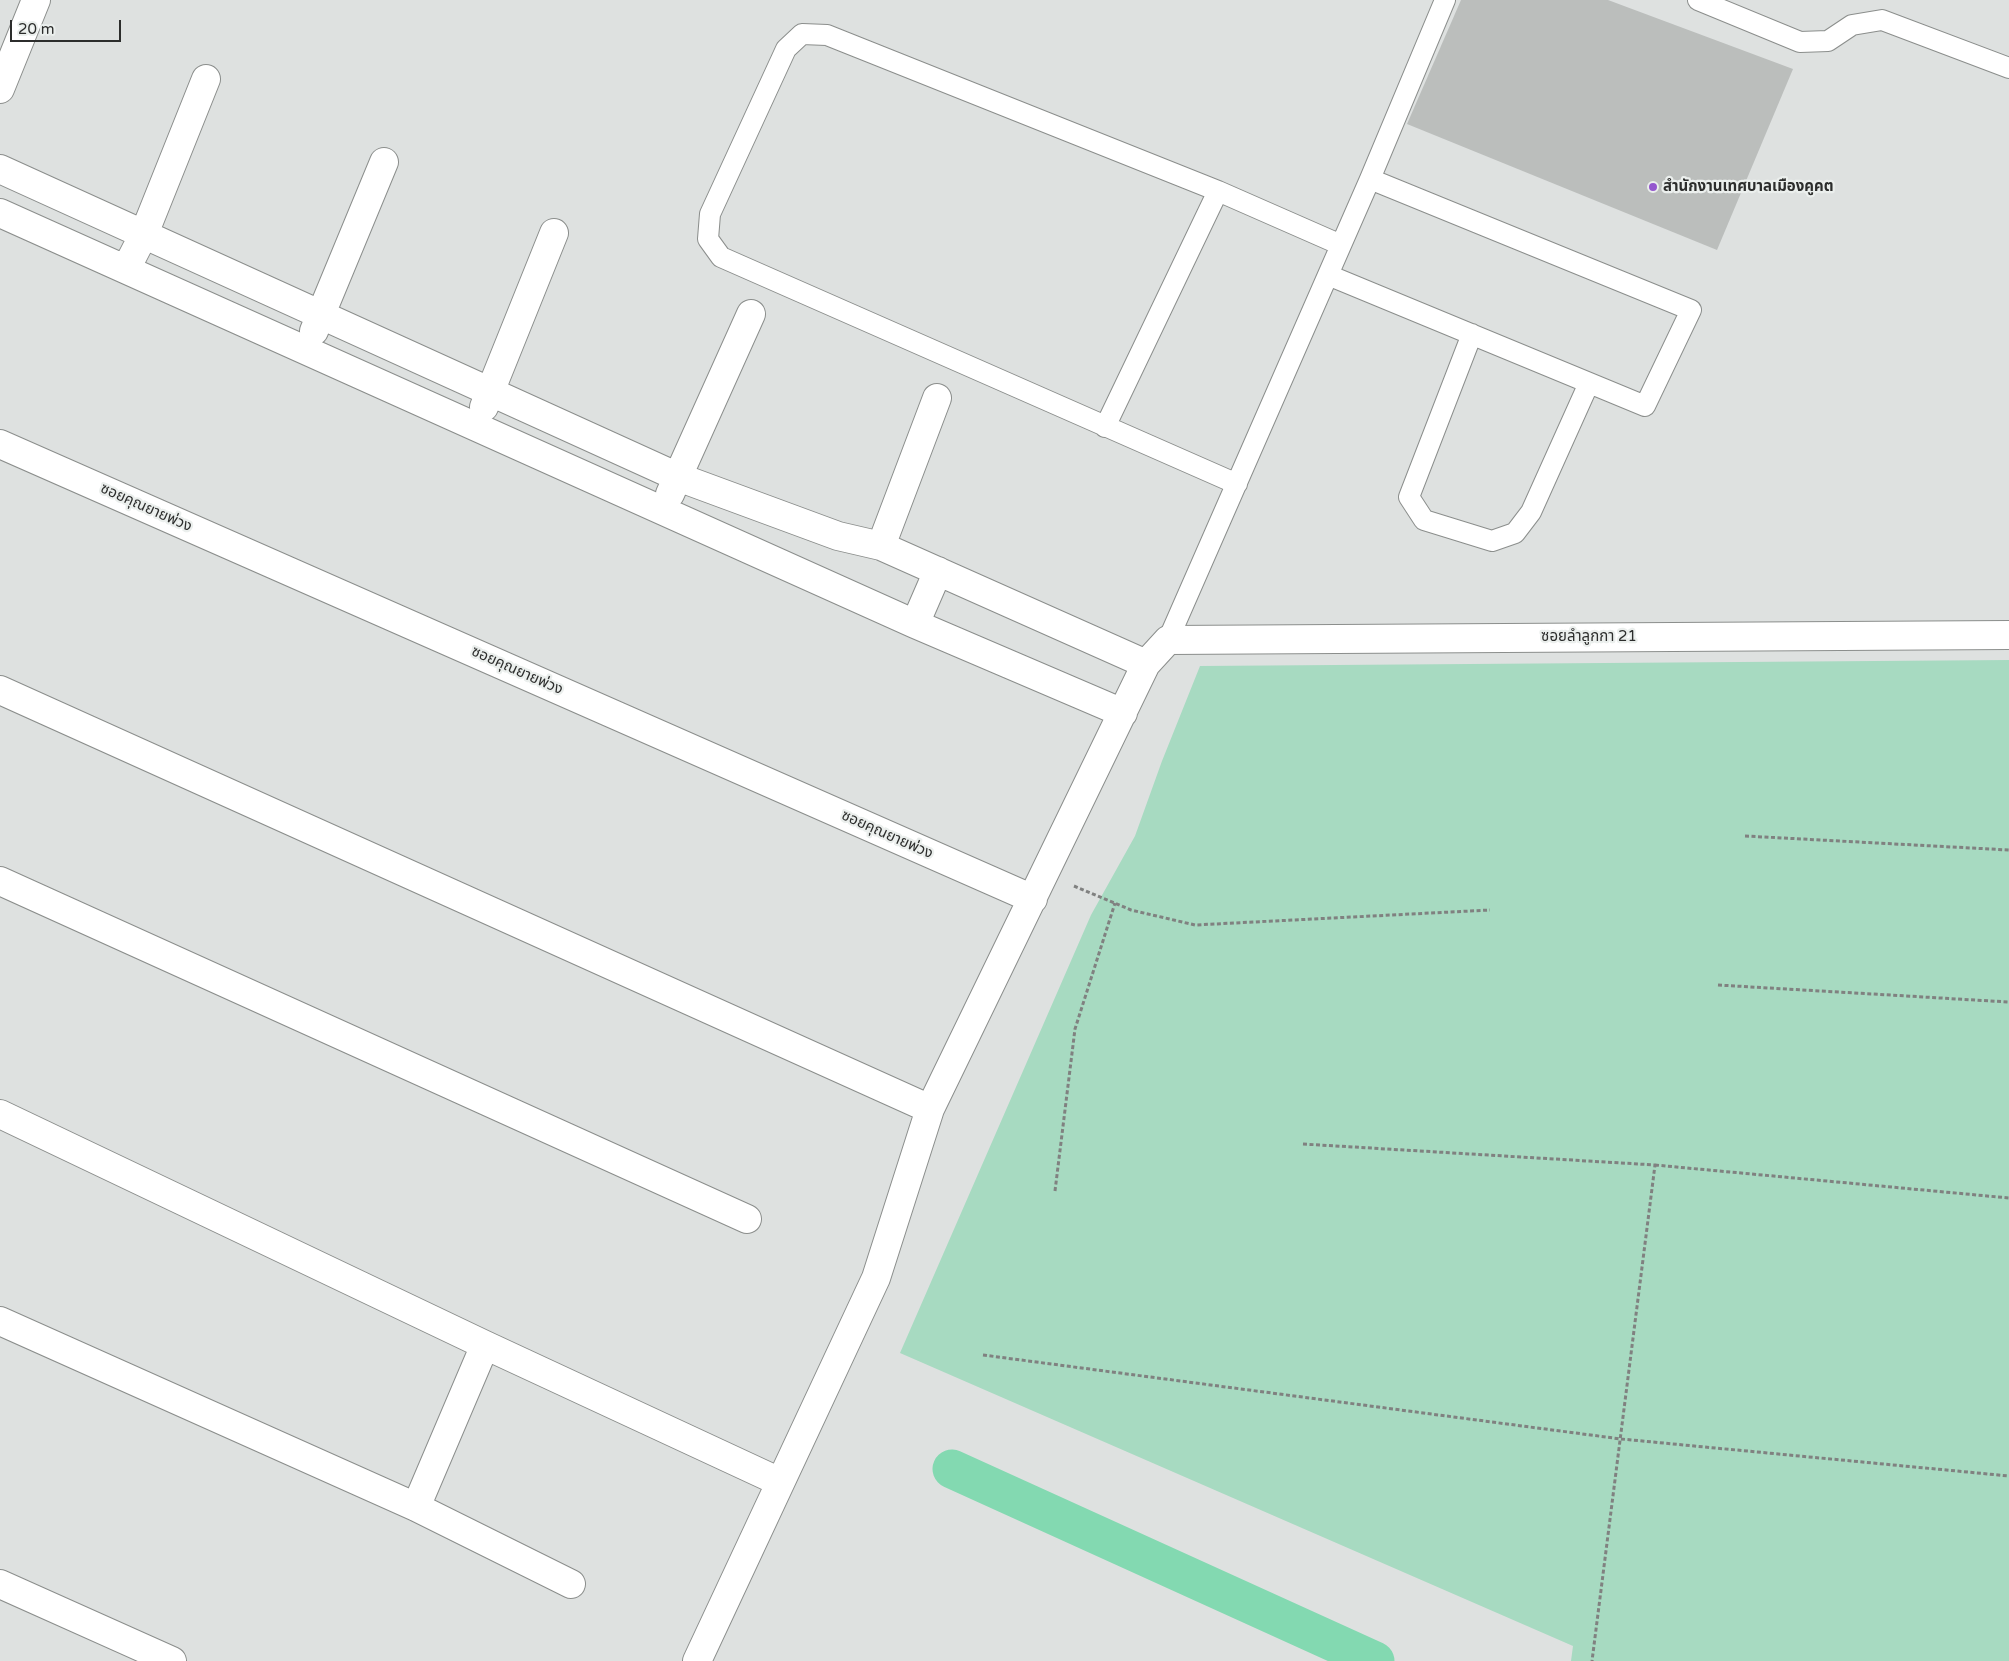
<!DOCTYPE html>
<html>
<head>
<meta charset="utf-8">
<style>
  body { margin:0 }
  #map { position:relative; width:2009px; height:1661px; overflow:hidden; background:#dee1e0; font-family:"Varela Round",sans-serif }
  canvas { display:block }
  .scale { position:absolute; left:10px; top:20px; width:111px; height:22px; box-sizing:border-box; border:2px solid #2c2d2c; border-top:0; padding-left:6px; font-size:15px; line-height:18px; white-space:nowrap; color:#2c2d2c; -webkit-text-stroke:4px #ebefed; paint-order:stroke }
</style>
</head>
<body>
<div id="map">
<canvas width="2009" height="1661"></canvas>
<div class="scale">20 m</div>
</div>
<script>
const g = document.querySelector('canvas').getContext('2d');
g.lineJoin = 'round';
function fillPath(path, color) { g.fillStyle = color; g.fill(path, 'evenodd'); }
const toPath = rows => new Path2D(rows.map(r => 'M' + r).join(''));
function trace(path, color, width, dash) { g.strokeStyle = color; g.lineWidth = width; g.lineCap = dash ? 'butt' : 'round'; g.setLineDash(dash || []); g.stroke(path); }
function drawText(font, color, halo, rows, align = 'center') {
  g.font = font + ' "Varela Round","Noto Sans Thai",sans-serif'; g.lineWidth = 4.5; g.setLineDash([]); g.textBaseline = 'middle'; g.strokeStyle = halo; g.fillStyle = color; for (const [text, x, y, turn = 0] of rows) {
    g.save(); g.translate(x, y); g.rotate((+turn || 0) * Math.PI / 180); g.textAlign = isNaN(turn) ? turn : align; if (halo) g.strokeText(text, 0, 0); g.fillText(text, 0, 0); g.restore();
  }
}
const green = toPath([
  [2009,660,2009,1661,1571,1661,1573,1646,900,1353,1091,915,1135,836,1162,761,1200,666]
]);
const canal = toPath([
  [952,1469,1375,1661]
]);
const building = toPath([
  [1461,0,1608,0,1793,69,1717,250,1407,124]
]);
const path = toPath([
  [1745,836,2009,850],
  [1074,886,1131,910,1195,925,1490,910],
  [1718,985,2009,1002],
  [1303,1144,1655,1165,1592,1661],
  [1655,1165,2009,1198],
  [1055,1191,1075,1029,1115,903],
  [983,1355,1621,1439,2009,1476]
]);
const service = toPath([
  [1698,0,1800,42,1828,41,1852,25,1882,20,2009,68],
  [1328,275,1645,406,1691,310,1370,179],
  [1472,334,1409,497,1424,520,1492,541,1515,533,1531,512,1589,383],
  [1105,427,1218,191],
  [1237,484,721,257,708,239,710,214,786,49,802,34,827,35,1218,191,1341,245],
  [1168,640,1370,179,1445,0]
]);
const minor = toPath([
  [0,89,36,0],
  [0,169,678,477,838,536,881,546,1146,664],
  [0,213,915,624,1123,713],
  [126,269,144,234,206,79],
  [314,331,384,162],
  [484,407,554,233],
  [0,444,1033,899],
  [670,494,751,314],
  [881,546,937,398],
  [915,624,938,571],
  [0,690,930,1109],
  [0,881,747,1219],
  [0,1114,485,1345,780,1482],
  [0,1321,416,1507,571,1584],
  [416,1507,485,1345],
  [0,1584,172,1661],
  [697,1661,876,1278,930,1109,1146,664,1168,640,2009,635]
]);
const markers = [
  [1653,187,5,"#9457ce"]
];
const poiNames = [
  ["สำนักงานเทศบาลเมืองคูคต",1663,187]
];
const streetNames = [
  ["ซอยคุณยายพ่วง",146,508,24],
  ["ซอยลำลูกกา 21",1589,637],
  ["ซอยคุณยายพ่วง",517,671,24],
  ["ซอยคุณยายพ่วง",887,835,24]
];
fillPath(green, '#a7dac1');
trace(canal, '#83d9b1', 39);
fillPath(building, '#bbbebc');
trace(service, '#8b8e8c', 22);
trace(minor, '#8b8e8c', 30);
trace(path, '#808180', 3, [4, 2.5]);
trace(service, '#fff', 20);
trace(minor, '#fff', 28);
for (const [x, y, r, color] of markers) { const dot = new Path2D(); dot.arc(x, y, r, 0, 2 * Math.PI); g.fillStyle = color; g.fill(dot); trace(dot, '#ebefed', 2); }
drawText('bold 15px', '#2c2d2c', '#ebefed', poiNames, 'left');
drawText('15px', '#2c2d2c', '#ebefed', streetNames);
</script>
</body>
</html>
